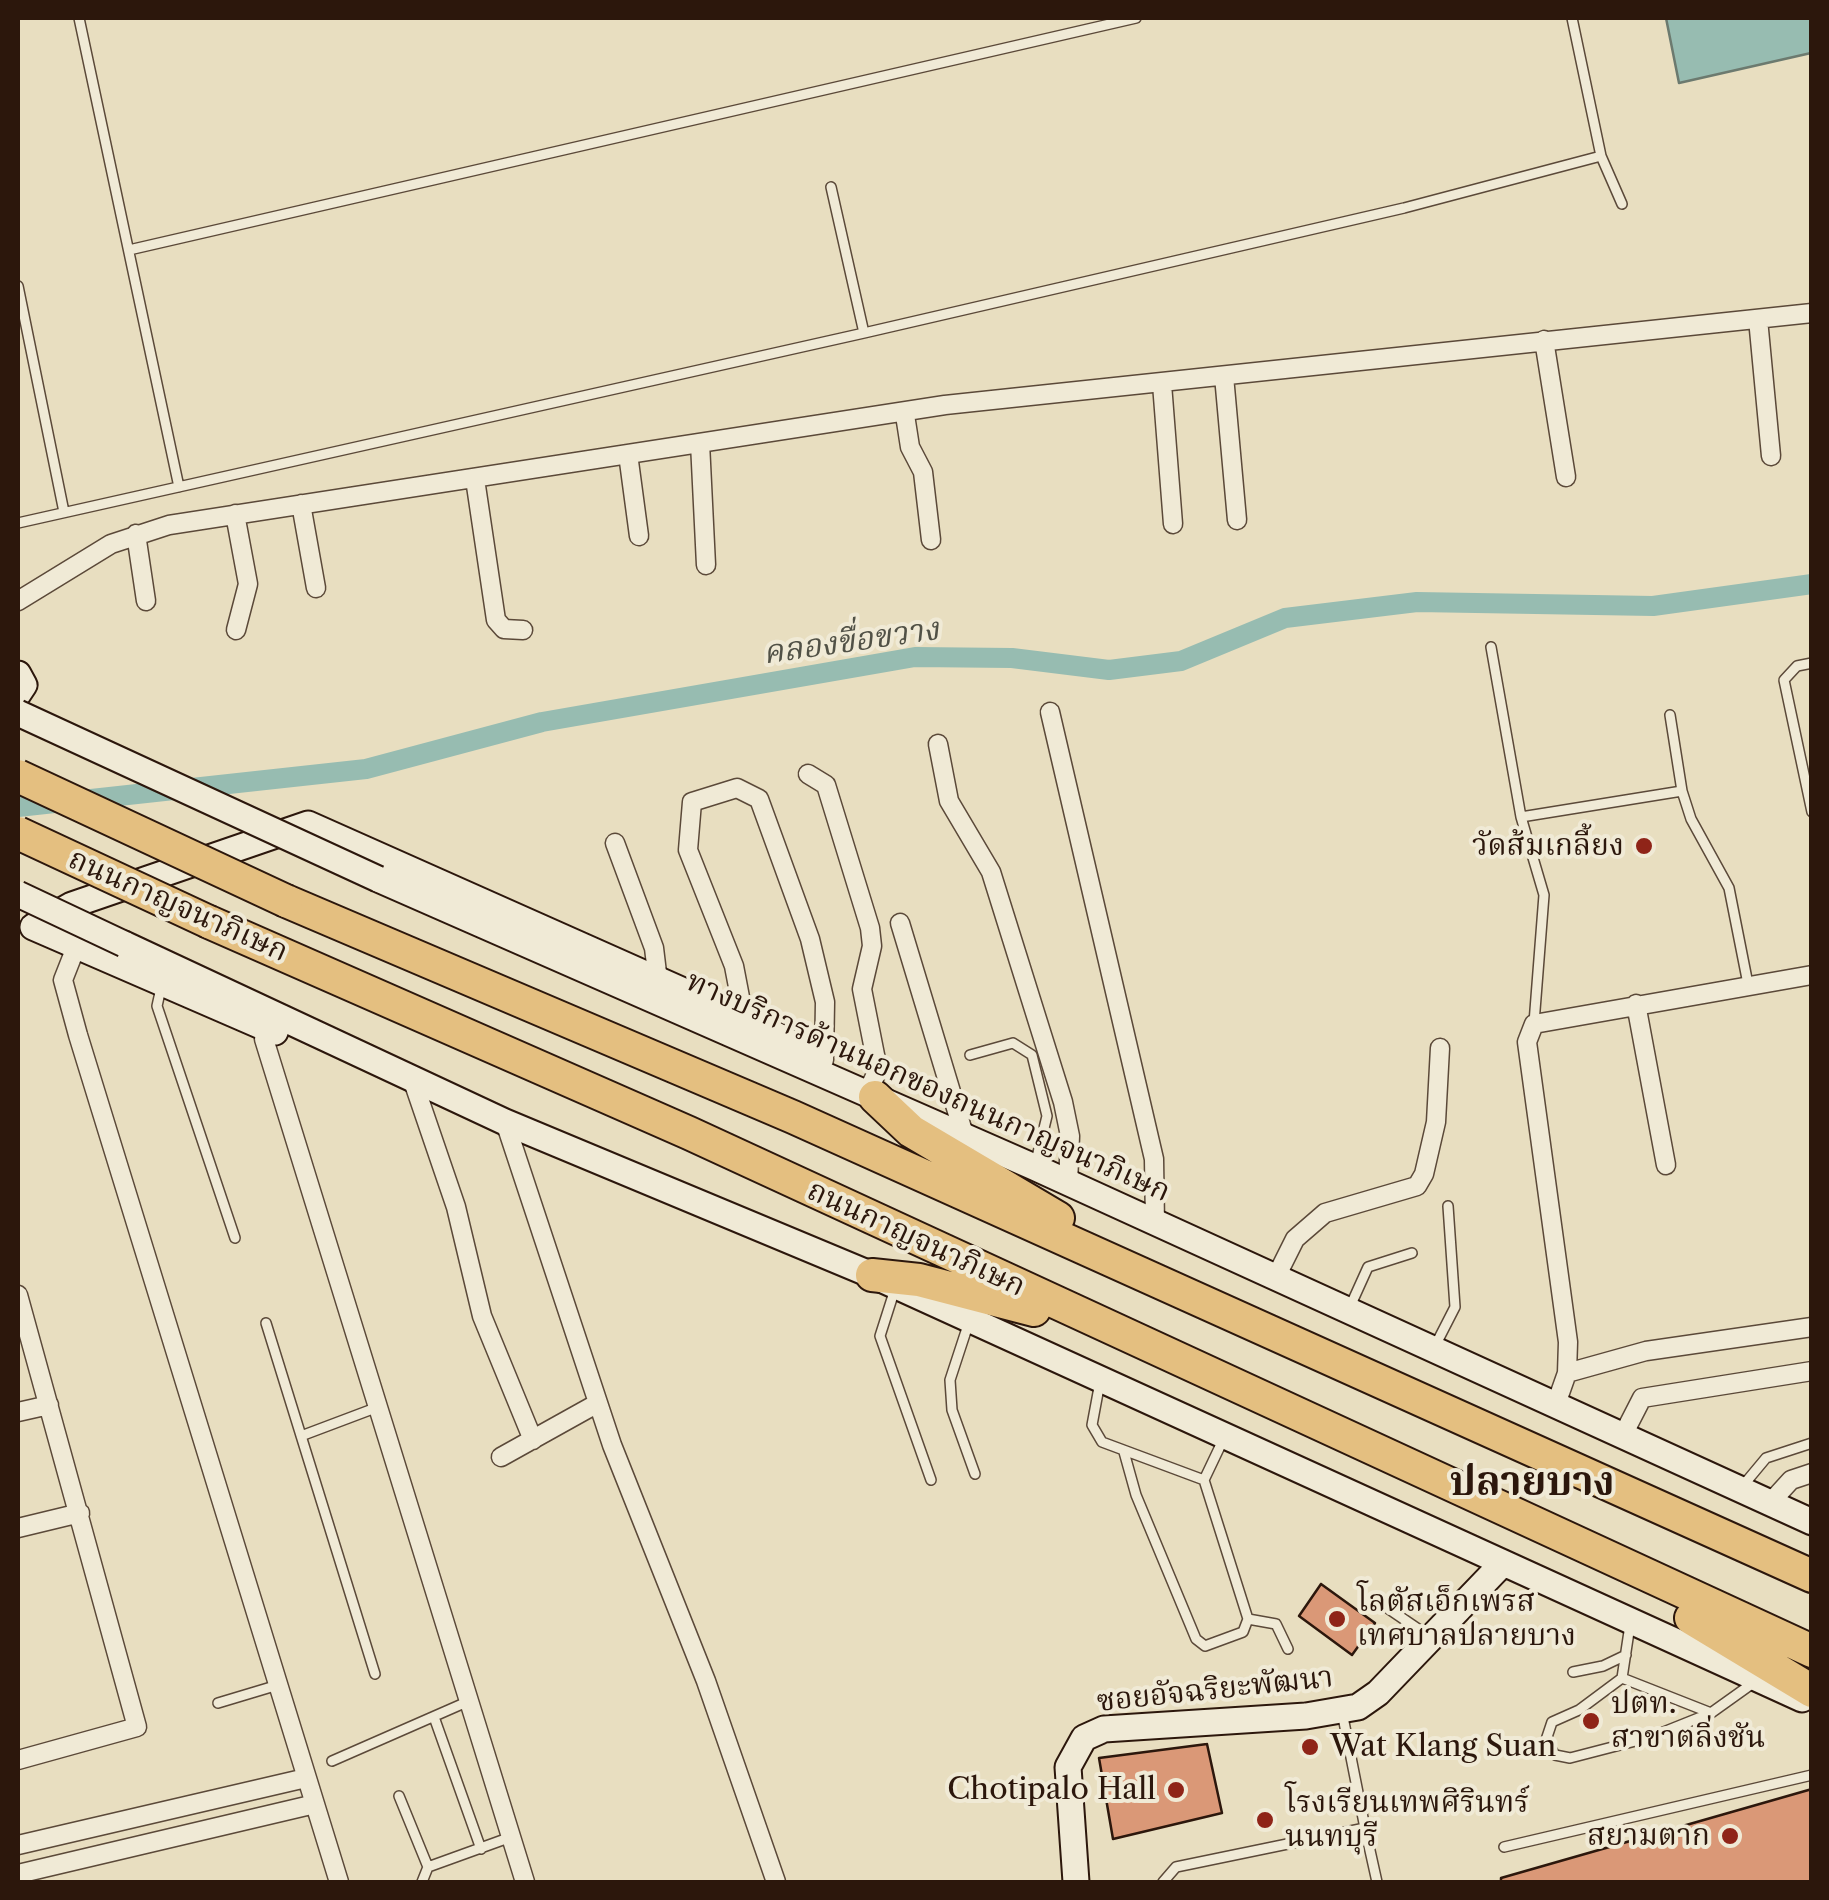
<!DOCTYPE html>
<html>
<head>
<meta charset="utf-8">
<style>
  body { margin:0 }
  #map { position:relative; width:1829px; height:1900px; overflow:hidden; background:#e8dec0; font-family:"Libre Caslon Text",serif }
  canvas { display:block }
  .frame { position:absolute; inset:0; border:20px solid #2c170c; pointer-events:none }
</style>
</head>
<body>
<div id="map">
<canvas width="1829" height="1900"></canvas>
<div class="frame"></div>
</div>
<script>
const g = document.querySelector('canvas').getContext('2d');
g.lineJoin = 'round';
function fillPath(path, color) { g.fillStyle = color; g.fill(path, 'evenodd'); }
const toPath = rows => new Path2D(rows.map(r => 'M' + r).join(''));
function trace(path, color, width, dash) { g.strokeStyle = color; g.lineWidth = width; g.lineCap = dash ? 'butt' : 'round'; g.setLineDash(dash || []); g.stroke(path); }
function drawText(font, color, halo, rows, align = 'center') {
  g.font = font + ' "Libre Caslon Text","Noto Serif Thai",serif'; g.lineWidth = 8; g.setLineDash([]); g.textBaseline = 'middle'; g.strokeStyle = halo; g.fillStyle = color; for (const [text, x, y, turn = 0] of rows) {
    g.save(); g.translate(x, y); g.rotate((+turn || 0) * Math.PI / 180); g.textAlign = isNaN(turn) ? turn : align; if (halo) g.strokeText(text, 0, 0); g.fillText(text, 0, 0); g.restore();
  }
}
const water = toPath([
  [1666,18,1811,18,1811,53,1679,83,1666,18]
]);
const canal = toPath([
  [18,807,366,769,542,722,915,657,1012,658,1109,670,1181,661,1285,618,1417,602,1653,606,1812,584]
]);
const building = toPath([
  [1321,1584,1375,1623,1352,1655,1299,1616,1321,1584],
  [1207,1744,1222,1813,1113,1839,1099,1758,1207,1744],
  [1812,1789,1812,1882,1501,1882,1501,1878,1812,1789]
]);
const lane = toPath([
  [79,18,179,487],
  [1601,156,1622,204],
  [831,187,864,333],
  [129,250,1136,18],
  [18,286,64,512],
  [18,523,864,333,1404,208,1601,156,1572,18],
  [1491,647,1521,817,1544,895,1534,1023],
  [1812,663,1797,666,1784,680,1812,812],
  [1670,715,1682,791],
  [1521,817,1682,791,1691,819,1729,888,1748,984],
  [161,988,157,1006,235,1238],
  [970,1055,1013,1043,1032,1055,1047,1116,1035,1165],
  [895,1289,880,1336,931,1480],
  [1349,1309,1368,1267,1412,1253],
  [969,1322,950,1380,952,1410,975,1474],
  [266,1323,375,1674],
  [1434,1348,1455,1307,1448,1206],
  [1100,1382,1092,1425,1102,1442,1204,1480,1224,1438],
  [301,1436,378,1407],
  [1124,1452,1136,1495,1196,1639,1205,1646,1243,1632,1248,1619,1204,1480],
  [1741,1488,1766,1458,1812,1443],
  [1380,1603,1427,1635],
  [1248,1619,1276,1624,1288,1649],
  [1630,1625,1622,1678,1579,1710,1552,1722,1546,1740,1555,1755,1570,1758,1651,1737,1711,1713,1753,1683],
  [1573,1672,1603,1666,1626,1655],
  [1622,1678,1711,1713],
  [218,1703,278,1685],
  [434,1717,481,1849],
  [332,1761,469,1701],
  [399,1796,428,1867],
  [1365,1828,1377,1882],
  [1504,1847,1812,1775],
  [422,1882,428,1867,511,1837],
  [1163,1882,1176,1867,1365,1828,1342,1712]
]);
const street = toPath([
  [1758,319,1771,456],
  [1544,340,1566,477],
  [1224,376,1237,520],
  [1162,384,1173,524],
  [905,415,910,447,923,472,931,540],
  [700,443,706,565],
  [628,454,639,536],
  [475,479,496,620,504,629,523,630],
  [301,504,316,588],
  [235,514,248,584,236,630],
  [136,534,146,601],
  [18,601,111,544,169,525,945,405,1812,313],
  [1050,712,1154,1159,1155,1224],
  [938,744,949,801,991,872,1063,1102,1070,1136,1068,1184],
  [808,774,826,785,870,928,872,946,862,989,878,1070,867,1093],
  [615,843,654,948,658,981],
  [900,923,965,1138],
  [76,947,63,980,78,1035,339,1882],
  [1636,1004,1666,1165],
  [744,1018,734,966,688,850,692,802,737,788,759,799,810,939,825,1002,824,1060],
  [267,1029,264,1039,525,1882],
  [415,1087,456,1207,482,1316,533,1440],
  [505,1122,612,1445,706,1681,776,1882],
  [1275,1279,1295,1239,1325,1213,1417,1186,1424,1174,1436,1122,1440,1048],
  [18,1295,137,1727,18,1760],
  [1567,1373,1646,1351,1812,1327],
  [1555,1407,1567,1373,1568,1342,1527,1042,1534,1024,1812,975],
  [18,1412,49,1405],
  [1622,1437,1642,1398,1812,1371],
  [501,1457,598,1403],
  [1770,1503,1791,1480,1812,1473],
  [18,1528,80,1513],
  [18,1845,306,1778],
  [18,1874,315,1804]
]);
const secondary = toPath([
  [18,674,24,685,18,694],
  [378,879,1034,1167,1812,1522],
  [124,944,505,1122,872,1275,1802,1699],
  [275,1032,33,927,72,905,308,824,744,1018,814,1055],
  [1076,1882,1068,1767,1084,1738,1104,1729,1306,1716,1358,1707,1378,1693,1503,1563]
]);
const highway = toPath([
  [286,901,793,1117,1812,1576],
  [209,922,689,1133,1812,1651],
  [875,1097,911,1131,1058,1218],
  [872,1275,919,1280,1034,1310],
  [1691,1618,1812,1691]
]);
const secondaryBridge = toPath([
  [18,713,378,879],
  [18,894,124,944]
]);
const highwayBridge = toPath([
  [18,776,286,901],
  [18,833,209,922]
]);
const markers = [
  [1644,846,10,"#8f2418"],
  [1337,1619,10,"#8f2418"],
  [1591,1721,10,"#8f2418"],
  [1310,1747,10,"#8f2418"],
  [1176,1790,10,"#8f2418"],
  [1265,1820,10,"#8f2418"],
  [1730,1836,10,"#8f2418"]
];
const poiNames = [
  ["วัดส้มเกลี้ยง",1624,846,"right"],
  ["โลตัสเอ็กเพรส",1357,1602],
  ["เทศบาลปลายบาง",1357,1636],
  ["ปตท.",1611,1704],
  ["สาขาตลิ่งชัน",1611,1738],
  ["Wat Klang Suan",1330,1747],
  ["Chotipalo Hall",1156,1790,"right"],
  ["โรงเรียนเทพศิรินทร์",1285,1803],
  ["นนทบุรี",1285,1837],
  ["สยามตาก",1710,1836,"right"]
];
const streetNames = [
  ["ถนนกาญจนาภิเษก",178,906,24],
  ["ทางบริการด้านนอกของถนนกาญจนาภิเษก",928,1087,24],
  ["ถนนกาญจนาภิเษก",916,1239,25],
  ["ซอยอัจฉริยะพัฒนา",1215,1690,-6]
];
const waterNames = [
  ["คลองขื่อขวาง",851,642,-8]
];
const districtNames = [
  ["ปลายบาง",1532,1483]
];
fillPath(water, '#97bcb1');
trace(water, '#6c7a6f', 2.5);
trace(canal, '#97bcb1', 20);
fillPath(building, '#da9877');
trace(building, '#2c170c', 2.5);
trace(lane, '#5b4939', 12);
trace(street, '#5b4939', 21);
trace(secondary, '#2c170c', 29);
trace(highway, '#2c170c', 36);
trace(lane, '#f0ead6', 9);
trace(street, '#f0ead6', 18);
trace(secondary, '#f0ead6', 25);
trace(highway, '#e4bf80', 32);
trace(secondaryBridge, '#2c170c', 29, []);
trace(highwayBridge, '#2c170c', 36, []);
trace(secondaryBridge, '#f0ead6', 25);
trace(highwayBridge, '#e4bf80', 32);
for (const [x, y, r, color] of markers) { const dot = new Path2D(); dot.arc(x, y, r, 0, 2 * Math.PI); g.fillStyle = color; g.fill(dot); trace(dot, '#f0ead6', 4); }
drawText('30px', '#2c170c', '#f0ead6', poiNames, 'left');
drawText('30px', '#2c170c', '#f0ead6', streetNames);
drawText('italic 32px', '#515146', '#f0ead6', waterNames);
drawText('bold 40px', '#2c170c', '#f0ead6', districtNames);
</script>
</body>
</html>
